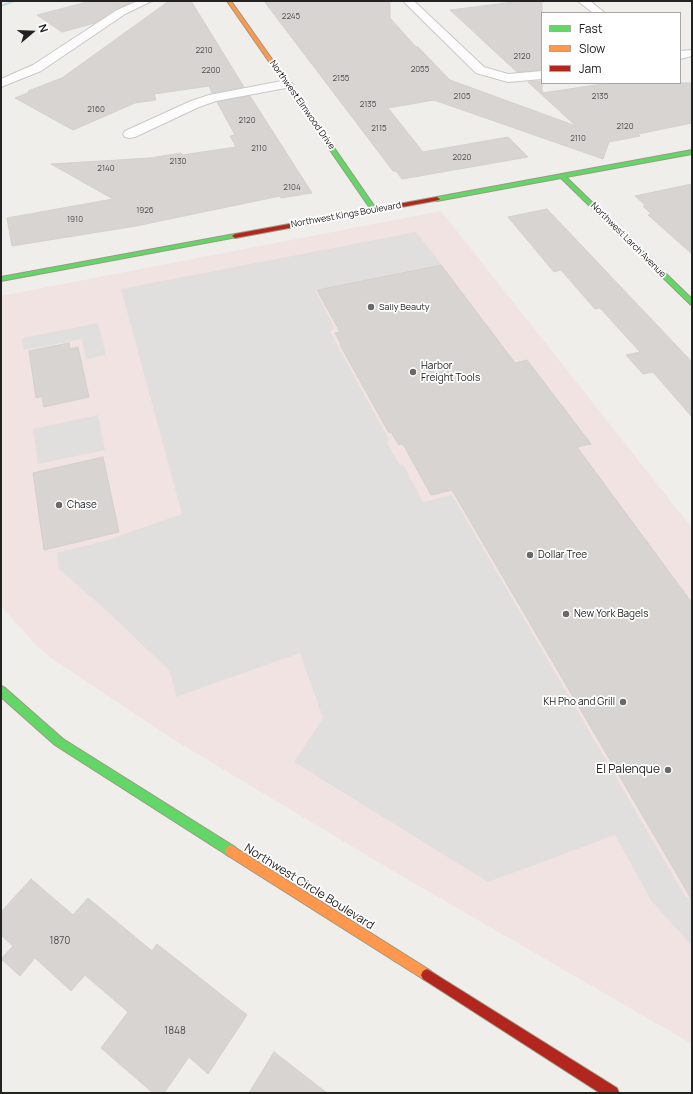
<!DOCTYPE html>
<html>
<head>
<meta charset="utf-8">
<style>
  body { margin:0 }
  #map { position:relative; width:693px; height:1094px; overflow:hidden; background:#f0eeeb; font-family:Manrope,sans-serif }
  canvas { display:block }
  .frame { position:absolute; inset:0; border:2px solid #222; pointer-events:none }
  .legend { position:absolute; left:541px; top:12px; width:140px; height:72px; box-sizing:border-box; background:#fff; border:1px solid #a7a7a7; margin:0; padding:5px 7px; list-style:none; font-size:12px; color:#222 }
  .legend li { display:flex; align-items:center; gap:8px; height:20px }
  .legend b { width:20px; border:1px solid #a7a7a7 }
  .north { position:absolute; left:12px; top:12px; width:40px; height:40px; -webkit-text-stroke:3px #fff; paint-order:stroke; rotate:71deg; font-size:11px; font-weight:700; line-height:16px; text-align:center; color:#222 }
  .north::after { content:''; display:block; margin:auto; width:14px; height:18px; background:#222; clip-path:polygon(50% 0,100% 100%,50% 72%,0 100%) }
</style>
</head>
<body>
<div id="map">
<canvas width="693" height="1094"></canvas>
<div class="frame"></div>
<ul class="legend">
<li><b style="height:5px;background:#63d668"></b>Fast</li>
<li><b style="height:5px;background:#ff974d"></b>Slow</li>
<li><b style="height:5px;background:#b3261e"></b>Jam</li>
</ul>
<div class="north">N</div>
</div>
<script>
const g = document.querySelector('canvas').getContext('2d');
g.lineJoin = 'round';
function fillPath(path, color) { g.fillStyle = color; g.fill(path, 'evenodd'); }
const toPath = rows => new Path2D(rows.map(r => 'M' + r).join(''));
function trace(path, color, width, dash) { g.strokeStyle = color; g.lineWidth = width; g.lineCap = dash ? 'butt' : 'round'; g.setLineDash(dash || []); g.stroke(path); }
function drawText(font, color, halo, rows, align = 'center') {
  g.font = font + ' Manrope,sans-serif'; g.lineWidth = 3.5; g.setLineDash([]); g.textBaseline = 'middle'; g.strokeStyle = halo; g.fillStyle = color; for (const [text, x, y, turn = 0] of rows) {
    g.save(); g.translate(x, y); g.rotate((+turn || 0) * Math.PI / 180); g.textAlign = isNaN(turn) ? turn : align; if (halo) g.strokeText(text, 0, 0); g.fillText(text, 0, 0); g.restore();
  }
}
const commercial = toPath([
  [441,211,692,528,692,1044,388,868,169,737,55,661,35,644,1,606,1,296]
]);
const parking = toPath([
  [416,232,441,264,315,290,334,327,330,332,389,440,387,443,399,464,404,466,423,502,452,495,686,898,692,896,692,946,651,900,615,835,488,882,294,762,323,718,300,653,176,697,170,671,107,611,59,569,57,553,108,540,182,514,121,289],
  [98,323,106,355,86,359,82,339,24,350,22,338],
  [98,415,105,450,38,464,33,429]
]);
const stream = toPath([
  [11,1,17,1,1,7,1,5,11,1]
]);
const building = toPath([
  [91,1,134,1,116,9,95,23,62,32,37,15,91,1],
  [169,1,191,1,244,87,212,93,209,86,154,94,156,100,135,103,73,130,15,98,30,92,28,91,62,78,169,1],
  [264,1,390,1,390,18,416,47,418,47,450,80,576,126,528,82,542,81,542,93,609,83,692,83,692,123,638,134,640,136,609,142,603,159,434,100,388,108,423,152,508,137,528,157,402,179,396,171,393,171,264,1],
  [522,1,542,1,542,70,517,72,450,10,522,1],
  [250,96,312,193,281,198,280,196,136,226,12,246,7,218,113,199,51,164,150,158,181,153,182,155,236,147,230,136,235,135,217,102,250,96],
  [692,184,692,254,648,215,651,214,643,206,646,206,635,196,692,184],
  [547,209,692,362,692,417,653,372,643,374,626,355,640,352,600,308,595,309,561,270,554,272,508,217,547,209],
  [441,265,515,363,527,360,591,444,577,447,692,603,692,900,452,490,431,495,403,444,399,445,391,432,389,433,340,345,341,344,335,333,340,332,317,290,441,265],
  [69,343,70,349,78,347,89,397,44,407,42,396,36,398,29,351,69,343],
  [103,457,119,532,44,550,33,473,103,457],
  [31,879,73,915,88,898,152,951,157,944,247,1015,208,1074,189,1057,164,1093,153,1093,101,1048,128,1012,85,975,71,991,35,958,20,976,1,959,13,946,1,935,1,912,31,879],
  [274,1052,327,1093,249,1093,274,1052]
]);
const street = toPath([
  [138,1,152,1,125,14,41,71,1,87,1,79,33,65,117,10,138,1],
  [403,1,414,1,484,67,508,74,542,71,542,79,508,82,476,73,403,1],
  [578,1,590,1,605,13,593,13,578,1],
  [692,50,692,56,680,59,680,51,692,50],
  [287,80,293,84,291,87,216,101,199,107,135,137,130,138,125,137,123,134,125,131,191,101,209,95,287,80]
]);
const fast = toPath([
  [313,123,317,123,377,210,376,211,372,211,312,124,313,123],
  [692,150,692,154,566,177,692,299,692,305,690,304,561,178,437,201,434,199,437,197,692,150],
  [235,234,238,236,237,237,1,281,1,277,235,234],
  [1,686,5,688,63,739,235,847,237,851,235,855,231,857,227,855,55,745,1,697,1,686]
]);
const slow = toPath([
  [227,1,231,1,317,123,317,125,313,125,227,1],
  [231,845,431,971,433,975,431,979,427,981,423,979,227,855,225,851,227,847,231,845]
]);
const jam = toPath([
  [437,197,440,199,439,200,235,238,232,236,235,234,437,197],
  [427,969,617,1088,619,1093,600,1093,423,979,421,975,423,971,427,969]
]);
const markers = [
  [371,307,4,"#6a6968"],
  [413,372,4,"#6a6968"],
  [59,505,4,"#6a6968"],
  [530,555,4,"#6a6968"],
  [566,614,4,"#6a6968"],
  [623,702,4,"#6a6968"],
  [668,770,4,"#6a6968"]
];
const numberNames = [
  ["2245",291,17],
  ["2210",204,51],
  ["2120",522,57],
  ["2055",420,70],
  ["2200",211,71],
  ["2155",341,79],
  ["2105",462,97],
  ["2135",600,97],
  ["2135",368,105],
  ["2160",96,110],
  ["2120",247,121],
  ["2120",625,127],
  ["2115",379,129],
  ["2110",578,139],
  ["2110",259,149],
  ["2020",462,158],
  ["2130",178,162],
  ["2140",106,169],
  ["2104",292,188],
  ["1926",145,211],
  ["1910",75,220]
];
const farStreetnames = [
  ["Northwest Elmwood Drive",302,105,55],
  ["Northwest Kings Boulevard",346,215,-10],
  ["Northwest Larch Avenue",628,240,45]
];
const farPoinames = [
  ["Sally Beauty",379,307]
];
const poiNames = [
  ["Harbor",421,366],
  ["Freight Tools",421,378],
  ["Chase",67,505],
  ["Dollar Tree",538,555],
  ["New York Bagels",574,614],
  ["KH Pho and Grill",615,702,"right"]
];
const nearNumbernames = [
  ["1870",60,941],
  ["1848",175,1031]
];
const nearPoinames = [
  ["El Palenque",660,770]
];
const nearStreetnames = [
  ["Northwest Circle Boulevard",309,887,32]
];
fillPath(commercial, '#f1e3e1');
fillPath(parking, '#e0dfde');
fillPath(stream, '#bfdbe3');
fillPath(building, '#d7d4d2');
trace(building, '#d3d0cc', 1);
trace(street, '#c9c8c7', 2);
trace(fast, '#999a82', 2);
trace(slow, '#999a82', 2);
trace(jam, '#999a82', 2);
fillPath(street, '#fdfcfc');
fillPath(fast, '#63d668');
fillPath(slow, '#ff974d');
fillPath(jam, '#b3261e');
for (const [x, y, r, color] of markers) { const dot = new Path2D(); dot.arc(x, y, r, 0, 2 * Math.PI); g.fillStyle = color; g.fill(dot); trace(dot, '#fff', 1.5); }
drawText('8px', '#4f4e4e', null, numberNames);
drawText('9px', '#222', '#fff', farStreetnames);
drawText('9px', '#222', '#fff', farPoinames, 'left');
drawText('10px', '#222', '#fff', poiNames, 'left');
drawText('10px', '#4f4e4e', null, nearNumbernames);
drawText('12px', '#222', '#fff', nearPoinames, 'right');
drawText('12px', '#222', '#fff', nearStreetnames);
</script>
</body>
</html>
